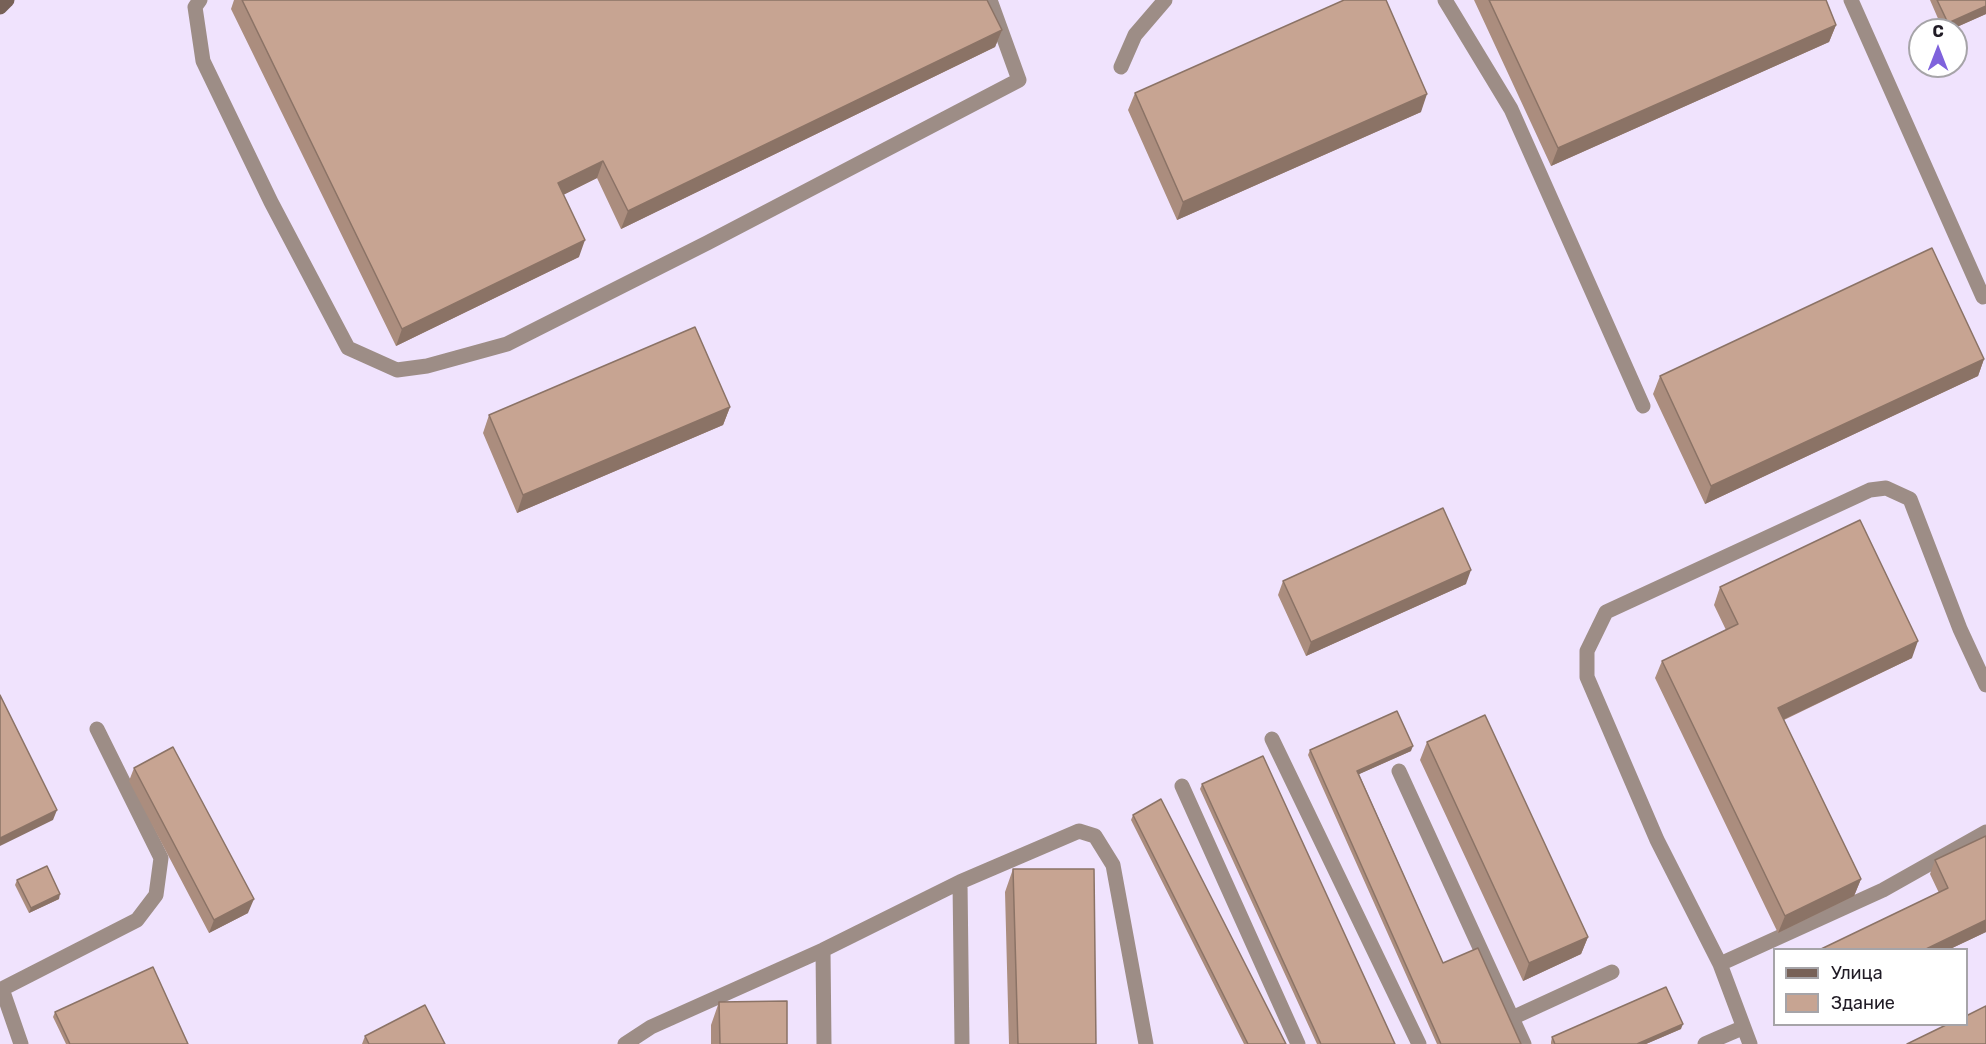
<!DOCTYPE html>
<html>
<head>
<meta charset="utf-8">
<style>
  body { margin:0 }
  #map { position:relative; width:1986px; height:1044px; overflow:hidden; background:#f0e3fd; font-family:Rubik,sans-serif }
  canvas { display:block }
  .legend { position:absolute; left:1773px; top:948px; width:195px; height:78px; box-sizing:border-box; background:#fff; border:2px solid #a6a4a8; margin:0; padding:8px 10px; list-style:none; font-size:18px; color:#211c26 }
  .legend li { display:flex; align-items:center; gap:12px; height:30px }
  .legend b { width:30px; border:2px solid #a6a4a8 }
  .north { position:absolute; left:1908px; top:18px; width:60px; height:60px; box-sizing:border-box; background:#fff; border:2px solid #a6a4a8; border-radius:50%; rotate:0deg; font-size:16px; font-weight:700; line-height:24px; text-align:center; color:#211c26 }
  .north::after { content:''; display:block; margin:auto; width:21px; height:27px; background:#7f62dc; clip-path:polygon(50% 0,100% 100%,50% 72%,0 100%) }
</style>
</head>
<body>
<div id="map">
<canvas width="1986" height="1044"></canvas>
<ul class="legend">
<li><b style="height:8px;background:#776157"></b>Улица</li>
<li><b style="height:16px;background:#c7a492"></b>Здание</li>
</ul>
<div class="north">С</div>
</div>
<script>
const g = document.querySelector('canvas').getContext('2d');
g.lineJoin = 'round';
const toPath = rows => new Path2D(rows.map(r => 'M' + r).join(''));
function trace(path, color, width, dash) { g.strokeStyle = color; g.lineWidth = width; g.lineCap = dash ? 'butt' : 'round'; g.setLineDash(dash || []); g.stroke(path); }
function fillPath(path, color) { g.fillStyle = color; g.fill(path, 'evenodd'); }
const lane = toPath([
  [200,0,195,7,203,61,271,202,348,348,397,370,427,366,507,344,707,243,1019,80,990,0],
  [1445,0,1511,109,1643,406],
  [1851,0,1983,297],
  [1121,67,1135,35,1165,0],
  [1272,739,1419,1044],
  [1399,771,1524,1044],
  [1182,786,1298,1044],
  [960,882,962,1044],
  [823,950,824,1044],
  [1720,964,1883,890,1986,832],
  [1512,1018,1612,972],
  [21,1044,2,989,137,920,156,895,161,858,97,729],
  [625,1044,651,1027,823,950,960,882,1079,831,1095,836,1113,865,1146,1044],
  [1705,1044,1742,1028],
  [1750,1044,1720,964,1657,840,1587,677,1587,651,1606,612,1870,490,1886,488,1910,499,1960,629,1986,685]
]);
const secondary = toPath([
  [0,7,7,0]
]);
const wall = toPath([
  [234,0,987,0,1002,30,995,47,621,229,597,178,563,195,579,257,396,346,231,9],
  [1474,0,1826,0,1836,25,1829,42,1551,166],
  [1930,0,1986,0,1986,14,1950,30,1943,30],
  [1135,93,1421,112,1177,220,1128,110],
  [1984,359,1978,376,1705,504,1653,394,1660,376],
  [730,407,723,425,517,513,483,433,489,415],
  [1283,581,1466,584,1306,656,1278,595],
  [1720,587,1912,658,1784,720,1861,879,1854,896,1778,933,1655,678,1662,661,1726,630,1714,605],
  [1427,742,1588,937,1581,954,1523,981,1420,760],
  [1310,750,1411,751,1359,774,1443,963,1521,1044,1437,1044,1308,755],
  [134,768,248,913,209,933,129,781],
  [1202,784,1395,1044,1317,1044,1200,789],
  [1133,815,1286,1044,1244,1044,1131,820],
  [1986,836,1986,932,1948,950,1939,893,1930,874,1935,860],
  [1013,869,1096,1044,1009,1044,1005,892],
  [17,880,59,899,29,913,15,885],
  [719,1002,787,1044,711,1044,711,1025],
  [55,1012,188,1044,66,1044,53,1017],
  [1681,1029,1646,1044,1551,1044,1551,1042,1552,1037],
  [365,1036,445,1044,362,1044]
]);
const shadedWall = toPath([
  [1986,6,1986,14,1950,30,1945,30,1948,23],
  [1836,25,1829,42,1551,166,1558,148],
  [1002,30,995,47,621,229,628,211],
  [1427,94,1421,112,1177,220,1183,202],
  [603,161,597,178,551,201,558,183],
  [585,240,579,257,396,346,402,329],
  [1984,359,1978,376,1705,504,1711,486],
  [730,407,723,425,517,513,523,495],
  [1471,570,1466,584,1306,656,1311,642],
  [1918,641,1912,658,1772,725,1778,708],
  [1413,746,1411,751,1355,776,1357,771],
  [57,810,53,820,0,846,0,838],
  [1861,879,1854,896,1778,933,1785,916],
  [60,894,59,899,29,913,31,908],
  [254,899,248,913,209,933,214,920],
  [1986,920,1986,932,1948,950,1924,950],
  [1588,937,1581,954,1523,981,1529,963],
  [1683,1024,1681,1029,1646,1044,1637,1044]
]);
const building = toPath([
  [242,0,987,0,1002,30,628,211,603,161,558,183,585,240,402,329,242,0],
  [1344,0,1386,0,1427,94,1183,202,1135,93,1344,0],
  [1489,0,1826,0,1836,25,1558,148,1489,0],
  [1937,0,1986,0,1986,6,1948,23,1937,0],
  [1932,248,1984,359,1711,486,1660,376,1932,248],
  [695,327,730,407,523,495,489,415,695,327],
  [1443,508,1471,570,1311,642,1283,581,1443,508],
  [1860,520,1918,641,1778,708,1861,879,1785,916,1662,661,1738,624,1720,587,1860,520],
  [0,695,57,810,0,838,0,695],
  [1397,711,1413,746,1357,771,1443,963,1478,948,1521,1044,1441,1044,1310,750,1397,711],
  [1485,715,1588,937,1529,963,1427,742,1485,715],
  [173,747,254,899,214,920,134,768,173,747],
  [1263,756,1395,1044,1321,1044,1202,784,1263,756],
  [1161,799,1286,1044,1248,1044,1133,815,1161,799],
  [1986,836,1986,920,1924,950,1819,950,1948,888,1935,860,1986,836],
  [47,866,60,894,31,908,17,880,47,866],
  [1013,869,1094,869,1096,1044,1018,1044,1013,869],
  [153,967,188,1044,70,1044,55,1012,153,967],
  [1666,987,1683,1024,1637,1044,1555,1044,1552,1037,1666,987],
  [787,1001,787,1044,720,1044,719,1002,787,1001],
  [425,1005,445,1044,369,1044,365,1036,425,1005],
  [1986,1006,1986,1044,1907,1044,1948,1024,1966,1024,1966,1016,1986,1006]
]);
trace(lane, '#9d8d86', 15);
trace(secondary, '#776157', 15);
fillPath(wall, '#ab8d7e');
fillPath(shadedWall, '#8b7366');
fillPath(building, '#c7a492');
trace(building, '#8b7366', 1.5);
</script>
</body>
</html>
